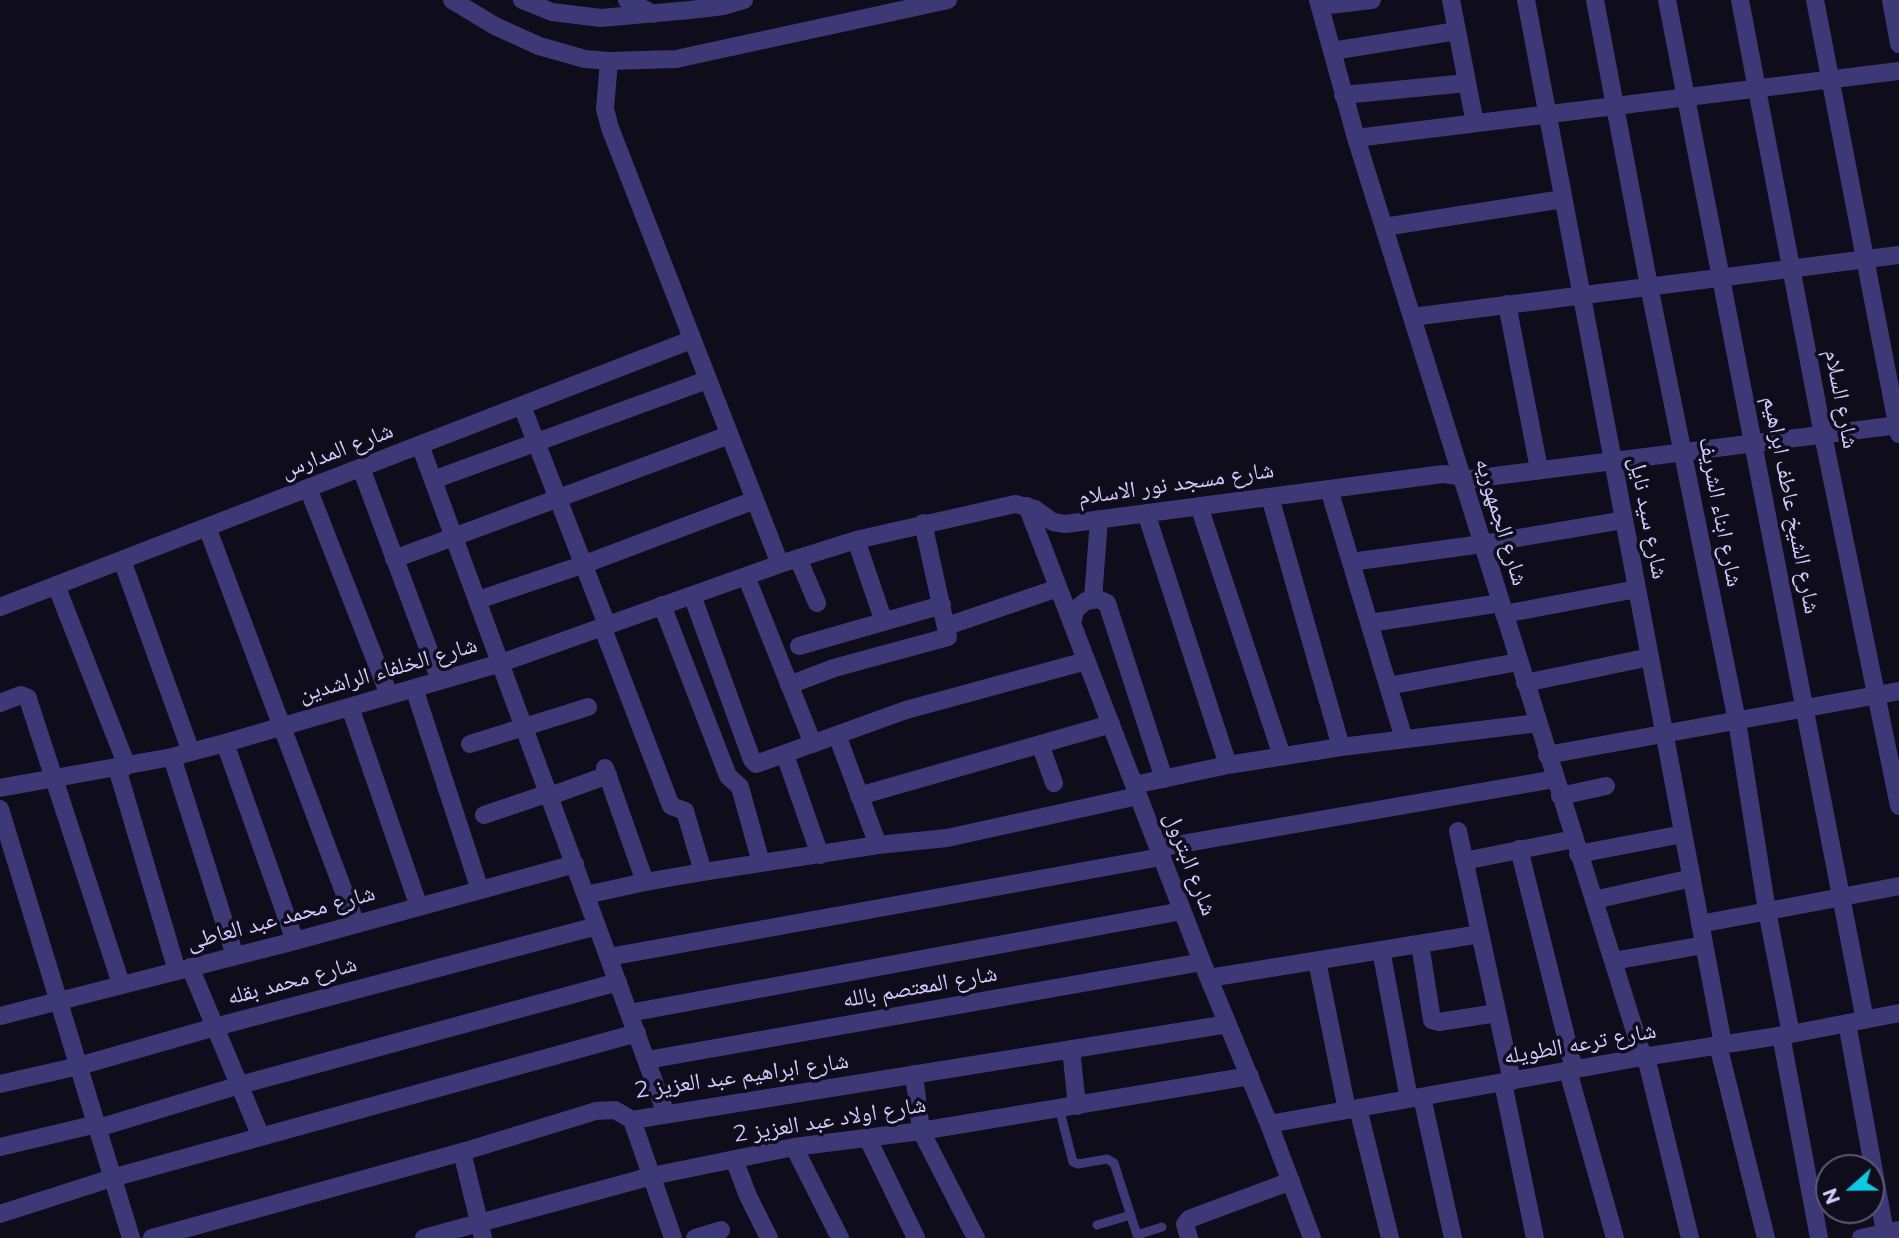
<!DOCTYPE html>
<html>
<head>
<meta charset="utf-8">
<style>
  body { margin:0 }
  #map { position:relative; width:1899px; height:1238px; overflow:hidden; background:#0f0c1b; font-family:Montserrat,sans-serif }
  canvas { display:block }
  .north { position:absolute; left:1815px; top:1154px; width:70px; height:70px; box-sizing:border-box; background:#0f0c1b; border:2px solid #5c5875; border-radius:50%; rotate:249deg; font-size:19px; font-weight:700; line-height:28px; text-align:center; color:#d0c9fc }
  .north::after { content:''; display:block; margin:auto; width:24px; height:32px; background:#0dcae4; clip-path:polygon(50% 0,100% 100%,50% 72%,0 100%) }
</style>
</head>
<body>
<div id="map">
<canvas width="1899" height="1238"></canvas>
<div class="north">N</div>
</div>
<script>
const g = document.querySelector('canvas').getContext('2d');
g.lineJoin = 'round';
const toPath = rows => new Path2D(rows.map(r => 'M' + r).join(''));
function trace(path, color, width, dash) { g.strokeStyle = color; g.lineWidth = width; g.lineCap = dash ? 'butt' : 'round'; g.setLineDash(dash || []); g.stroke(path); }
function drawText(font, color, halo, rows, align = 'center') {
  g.font = font + ' Montserrat,"Noto Naskh Arabic",sans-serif'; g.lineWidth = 7; g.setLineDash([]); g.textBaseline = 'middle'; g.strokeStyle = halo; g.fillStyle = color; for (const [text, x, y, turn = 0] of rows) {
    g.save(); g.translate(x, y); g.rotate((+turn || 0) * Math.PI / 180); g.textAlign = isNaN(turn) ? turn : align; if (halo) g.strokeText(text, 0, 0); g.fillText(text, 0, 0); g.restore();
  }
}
const service = toPath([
  [1059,1108,1073,1162,1078,1164,1107,1159,1114,1163,1138,1238],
  [1097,1225,1131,1215],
  [1137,1235,1162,1227]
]);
const minor = toPath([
  [1318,0,1356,138,1643,1057],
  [1451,0,1475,123],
  [1526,0,1723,1044],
  [1595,0,1649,286,1737,721,1767,911,1791,1034],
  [1667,0,1865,1020],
  [1740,0,1823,435,1899,806],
  [1815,0,1899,434],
  [1891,0,1899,44],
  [1320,6,1372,0],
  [1332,51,1457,31],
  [609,61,605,109,610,128,780,564],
  [1343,95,1467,83],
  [1356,138,1899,71],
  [1384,227,1563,199],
  [1507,304,1539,469],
  [1412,317,1899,255],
  [522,406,607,625],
  [420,445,666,1114],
  [361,468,440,680],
  [433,480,707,380],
  [308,488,389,695],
  [1329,489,1404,739],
  [1270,497,1341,747],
  [1027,506,1202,962,1269,1124,1312,1238],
  [1199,506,1282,756],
  [1146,513,1228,765],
  [207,527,356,924],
  [856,540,884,622],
  [798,558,817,603],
  [394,559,729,435],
  [122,560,191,752],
  [1351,562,1482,544,1624,520],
  [746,576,813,744],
  [56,585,127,766],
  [692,595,752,760,756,764,906,710,1086,661],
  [1093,599,1099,519],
  [478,600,585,564,755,500],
  [662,605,728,776,740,787,761,863],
  [0,607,691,340],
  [1504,614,1637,589],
  [1370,623,1501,603],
  [1072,624,1075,610,1086,601,1098,599,1107,603,1164,779],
  [602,626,671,806,685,811,703,872],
  [947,626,1058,588],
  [799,646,942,605],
  [1525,683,1650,657],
  [789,685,834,668,948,637,923,523],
  [1388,686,1518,662],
  [414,688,480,890],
  [0,703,21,695,28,698,29,702,121,984],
  [350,707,419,907],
  [837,735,878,845],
  [225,743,295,941],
  [470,744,588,707],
  [1040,744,1054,783],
  [785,755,820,855],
  [1547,755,1899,691],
  [172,757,235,956],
  [117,768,177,971],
  [605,768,645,882],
  [1134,785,1228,765,1341,747,1538,723],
  [0,788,172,757,225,743,501,663,780,564,856,540,1015,504,1035,509,1053,522,1065,524,1443,474,1458,476,1463,480,1899,425],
  [550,796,608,775],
  [859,796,1111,724],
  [1560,796,1606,786],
  [0,809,131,1238],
  [484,815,549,793],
  [1458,831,1512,1081],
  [1158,848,1555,779],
  [1519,849,1574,1069],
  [1578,854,1683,834],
  [1464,861,1574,839],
  [586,895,645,882,703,872,878,845,947,838,1138,796],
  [1594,900,1692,878],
  [1700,924,1899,886],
  [1420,944,1432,1020,1439,1022,1497,1013],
  [1381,950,1409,1099],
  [609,957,1161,857],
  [1317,961,1347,1110],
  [1613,961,1704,945],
  [190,967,261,1137],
  [1209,978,1480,934],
  [629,1013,1182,911],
  [0,1016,295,941,575,864],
  [1847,1023,1886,1238],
  [1781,1035,1819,1238],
  [1718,1045,1766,1238],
  [1071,1049,1077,1106],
  [1646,1057,1690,1238],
  [647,1060,1202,962],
  [1568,1071,1615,1238],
  [914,1074,921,1131,976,1238],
  [1503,1083,1535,1238],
  [0,1084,79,1066,215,1027,597,926],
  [1422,1097,1453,1238],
  [1358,1108,1390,1238],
  [632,1120,673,1238],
  [1269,1124,1643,1057,1791,1034,1899,1013],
  [98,1128,240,1085,618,982],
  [867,1137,916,1238],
  [0,1147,97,1124],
  [794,1147,840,1238],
  [462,1152,483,1238],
  [734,1159,748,1196,769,1238],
  [0,1214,112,1178,637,1033],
  [152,1238,462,1152,596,1111,615,1110,632,1120,1228,1024],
  [424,1238,652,1176,794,1147,921,1131,1250,1076],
  [695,1238,721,1230],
  [1189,1238,1185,1224,1189,1219,1291,1181],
  [1861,1238,1899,1230]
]);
const tertiary = toPath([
  [452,0,495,26,539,46,585,59,609,61,676,59,948,0],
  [522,0,552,12,601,18,690,10,724,6,744,0],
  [627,0,653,14]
]);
const streetNames = [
  ["شارع السلام",1841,399,79],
  ["شارع المدارس",337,451,-21],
  ["شارع مسجد نور الاسلام",1176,484,-8],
  ["شارع الشيخ عاطف ابراهيم",1791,505,79],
  ["شارع ابناء الشريف",1720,512,79],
  ["شارع سيد نايل",1648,518,79],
  ["شارع الجمهوريه",1501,522,73],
  ["شارع الخلفاء الراشدين",388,670,-16],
  ["شارع البترول",1190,864,69],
  ["شارع محمد عبد العاطى",281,918,-15],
  ["شارع محمد بقله",292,981,-15],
  ["شارع المعتصم بالله",920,987,-10],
  ["شارع ترعه الطويله",1580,1044,-10],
  ["شارع ابراهيم عبد العزيز 2",742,1076,-8],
  ["شارع اولاد عبد العزيز 2",830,1120,-9]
];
trace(service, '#3d3977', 9);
trace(minor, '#3d3977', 18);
trace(tertiary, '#3d3977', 18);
drawText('23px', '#d0c9fc', '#0f0c1b', streetNames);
</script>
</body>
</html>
